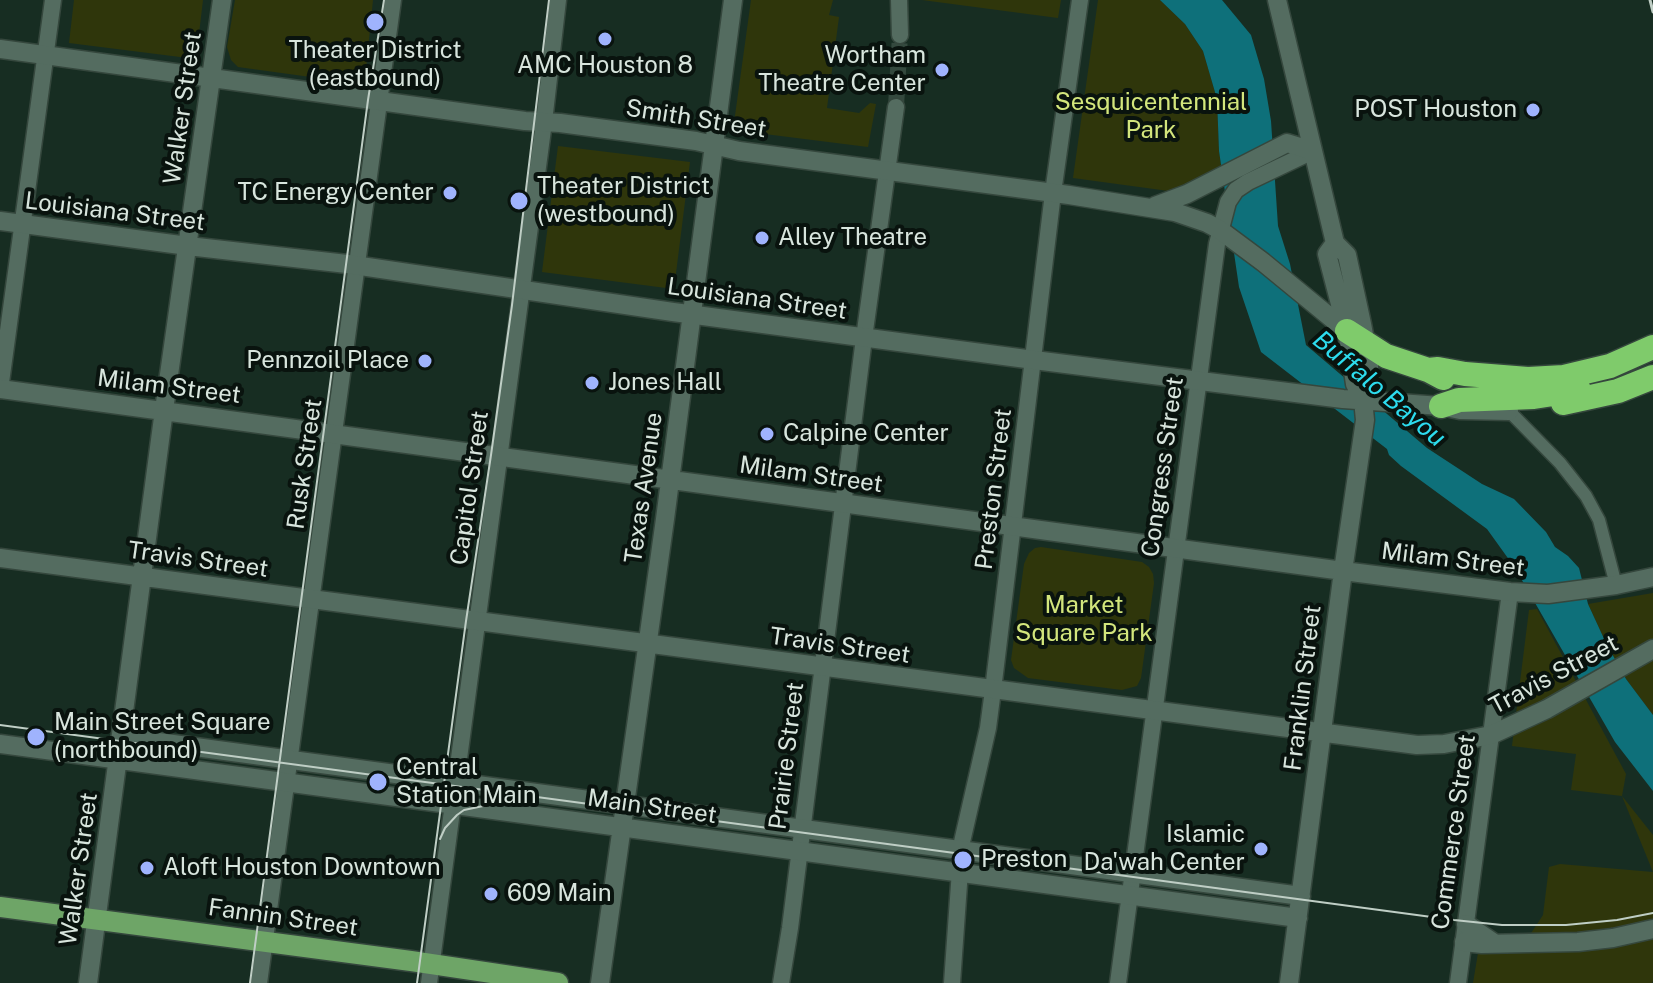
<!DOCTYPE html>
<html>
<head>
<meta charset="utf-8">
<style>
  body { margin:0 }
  canvas { display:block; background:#172d22 }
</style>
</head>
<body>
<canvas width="1653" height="983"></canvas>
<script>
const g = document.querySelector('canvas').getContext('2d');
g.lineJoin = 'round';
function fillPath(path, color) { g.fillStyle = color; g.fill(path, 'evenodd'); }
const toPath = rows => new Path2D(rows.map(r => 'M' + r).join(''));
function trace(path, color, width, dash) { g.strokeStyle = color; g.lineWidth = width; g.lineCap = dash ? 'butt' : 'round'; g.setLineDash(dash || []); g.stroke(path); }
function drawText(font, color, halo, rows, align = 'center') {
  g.font = font + ' "Public Sans",sans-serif'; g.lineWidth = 8; g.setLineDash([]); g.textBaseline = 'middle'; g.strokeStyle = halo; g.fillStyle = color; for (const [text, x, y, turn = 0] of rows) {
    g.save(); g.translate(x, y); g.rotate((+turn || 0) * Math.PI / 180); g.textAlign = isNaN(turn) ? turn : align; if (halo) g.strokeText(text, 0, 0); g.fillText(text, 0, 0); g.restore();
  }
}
const green = toPath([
  [74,0,203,0,196,59,69,43],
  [235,0,373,0,366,69,361,77,347,82,238,67,231,60,227,47],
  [751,0,833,0,829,15,839,17,827,108,859,113,870,103,876,104,868,147,733,130],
  [922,0,1061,0,1058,18],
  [1098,0,1160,0,1185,24,1203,51,1217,99,1219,151,1222,172,1176,192,1073,178],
  [558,146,690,162,674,289,542,272],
  [1041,547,1142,562,1149,567,1153,574,1154,583,1141,678,1137,686,1122,690,1028,678,1014,668,1011,660,1024,564,1029,553,1035,548],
  [1653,593,1653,715,1626,679,1606,643,1588,604],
  [1537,609,1626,774,1622,796,1653,835,1653,981,1652,983,1473,983,1478,953,1518,953,1543,915,1549,867,1560,864,1653,872,1622,796,1571,790,1576,754,1512,746,1529,610]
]);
const water = toPath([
  [1160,0,1222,0,1251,35,1264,79,1271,121,1278,226,1290,264,1306,345,1427,448,1482,484,1514,499,1546,532,1555,547,1568,556,1579,568,1588,604,1606,643,1626,679,1653,715,1653,791,1615,742,1515,568,1487,529,1401,466,1389,455,1387,449,1261,352,1239,287,1219,151,1217,99,1203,51,1185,24]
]);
const tertiaryTunnel = toPath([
  [896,107,900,35]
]);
const minor = toPath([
  [1509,411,1560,463,1586,496,1599,520,1616,585]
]);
const tertiary = toPath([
  [899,0,900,35],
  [0,390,53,0],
  [259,983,393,0],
  [429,983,544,122,558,0],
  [781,983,790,928,864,338,896,107],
  [952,983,962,842,988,728,993,690,1053,193,1080,0],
  [1118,983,1217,244,1228,202,1236,190,1248,182,1313,151],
  [1458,983,1510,592]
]);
const secondary = toPath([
  [1277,0,1335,243,1347,255,1362,324,1369,362,1369,385,1363,400],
  [0,49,525,121,560,123,696,141,739,151,1069,195,1175,212,1207,223,1220,230,1263,262,1347,331],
  [1155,206,1187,194,1287,143,1313,151],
  [0,221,188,246,347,264,673,312,1034,360,1343,399,1441,406,1460,410,1509,411],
  [0,389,1343,571,1510,592,1548,594,1616,585,1653,577],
  [0,558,1417,745,1444,744,1491,735,1547,709,1653,649],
  [121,737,1301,896],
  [0,744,1298,918],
  [1466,924,1494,943],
  [1464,942,1482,944,1578,942,1613,938,1653,929],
  [88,983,164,410,222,0],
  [600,983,665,519,733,0],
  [1289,983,1343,571,1365,420,1363,400,1355,384,1347,331,1327,254,1335,243]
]);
const primary = toPath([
  [0,907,411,961,558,983]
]);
const motorway = toPath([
  [1347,331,1386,356,1428,370,1443,378],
  [1428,370,1438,369,1465,374,1528,379,1564,377,1610,366,1653,347],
  [1563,403,1618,391,1653,377],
  [1441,406,1459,400,1534,397,1579,390]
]);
const tram = toPath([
  [0,725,1454,920,1502,925,1566,925,1617,920,1653,913],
  [440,839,445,828,457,815,464,810,488,805,514,805],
  [250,983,368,100,384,0],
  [417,983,466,621,491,455,512,305,549,0]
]);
const rail = toPath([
  [1650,0,1653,12]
]);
const markers = [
  [375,22,10,"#9fb3fd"],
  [605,39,8,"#9fb3fd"],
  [942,70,8,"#9fb3fd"],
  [1533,110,8,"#9fb3fd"],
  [450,193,8,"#9fb3fd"],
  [519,201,10,"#9fb3fd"],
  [762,238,8,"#9fb3fd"],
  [425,361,8,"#9fb3fd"],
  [592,383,8,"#9fb3fd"],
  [767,434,8,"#9fb3fd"],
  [36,737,10,"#9fb3fd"],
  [378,782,10,"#9fb3fd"],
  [1261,849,8,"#9fb3fd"],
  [963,860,10,"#9fb3fd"],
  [147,868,8,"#9fb3fd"],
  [491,894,8,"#9fb3fd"]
];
const poiNames = [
  ["Theater District",375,51,"center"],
  ["(eastbound)",375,79,"center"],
  ["Wortham",926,56,"right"],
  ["Theatre Center",926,84,"right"],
  ["AMC Houston 8",605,66,"center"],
  ["POST Houston",1517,110,"right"],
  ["Theater District",537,187],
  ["(westbound)",537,215],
  ["TC Energy Center",434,193,"right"],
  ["Alley Theatre",778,238],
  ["Pennzoil Place",409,361,"right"],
  ["Jones Hall",608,383],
  ["Calpine Center",783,434],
  ["Main Street Square",54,723],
  ["(northbound)",54,751],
  ["Central",396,768],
  ["Station Main",396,796],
  ["Islamic",1245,835,"right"],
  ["Da'wah Center",1245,863,"right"],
  ["Preston",981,860],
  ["Aloft Houston Downtown",163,868],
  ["609 Main",507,894]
];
const parkNames = [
  ["Sesquicentennial",1151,103],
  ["Park",1151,131],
  ["Market",1084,606],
  ["Square Park",1084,634]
];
const streetNames = [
  ["Walker Street",183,108,-82],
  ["Smith Street",696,119,9],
  ["Louisiana Street",115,212,7],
  ["Louisiana Street",757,299,8],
  ["Milam Street",169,387,7],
  ["Rusk Street",305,464,-82],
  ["Congress Street",1163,467,-82],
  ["Milam Street",811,475,8],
  ["Capitol Street",470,488,-82],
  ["Texas Avenue",644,488,-82],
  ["Preston Street",994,489,-83],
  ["Travis Street",198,560,8],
  ["Milam Street",1453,560,7],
  ["Travis Street",840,646,8],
  ["Travis Street",1554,675,-28],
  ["Franklin Street",1303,688,-83],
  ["Prairie Street",787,756,-83],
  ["Main Street",652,807,8],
  ["Commerce Street",1454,832,-82],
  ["Walker Street",79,869,-82],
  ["Fannin Street",283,918,8]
];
const waterNames = [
  ["Buffalo Bayou",1379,389,40]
];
fillPath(green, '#2f360b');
fillPath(water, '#0e707a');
trace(tertiaryTunnel, '#34493e', 16, [16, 8]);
trace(minor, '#35473d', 15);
trace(tertiary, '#35473d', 19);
trace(secondary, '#35473d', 21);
trace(primary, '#35473d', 23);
trace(motorway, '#35473d', 27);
trace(minor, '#546c60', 12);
trace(tertiary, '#546c60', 16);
trace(secondary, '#546c60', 18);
trace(primary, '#6ea567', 20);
trace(motorway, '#7fcb6b', 24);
trace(tram, '#bfcec5', 2);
trace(rail, '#bfcec5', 3);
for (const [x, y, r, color] of markers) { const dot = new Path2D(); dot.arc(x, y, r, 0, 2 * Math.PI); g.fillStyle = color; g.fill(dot); trace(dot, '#09130e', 3); }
drawText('24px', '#d8e5dd', '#09130e', poiNames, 'left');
drawText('24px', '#d3e67c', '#09130e', parkNames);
drawText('24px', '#d8e5dd', '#09130e', streetNames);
drawText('italic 26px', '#2ddcee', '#09130e', waterNames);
</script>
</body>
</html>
